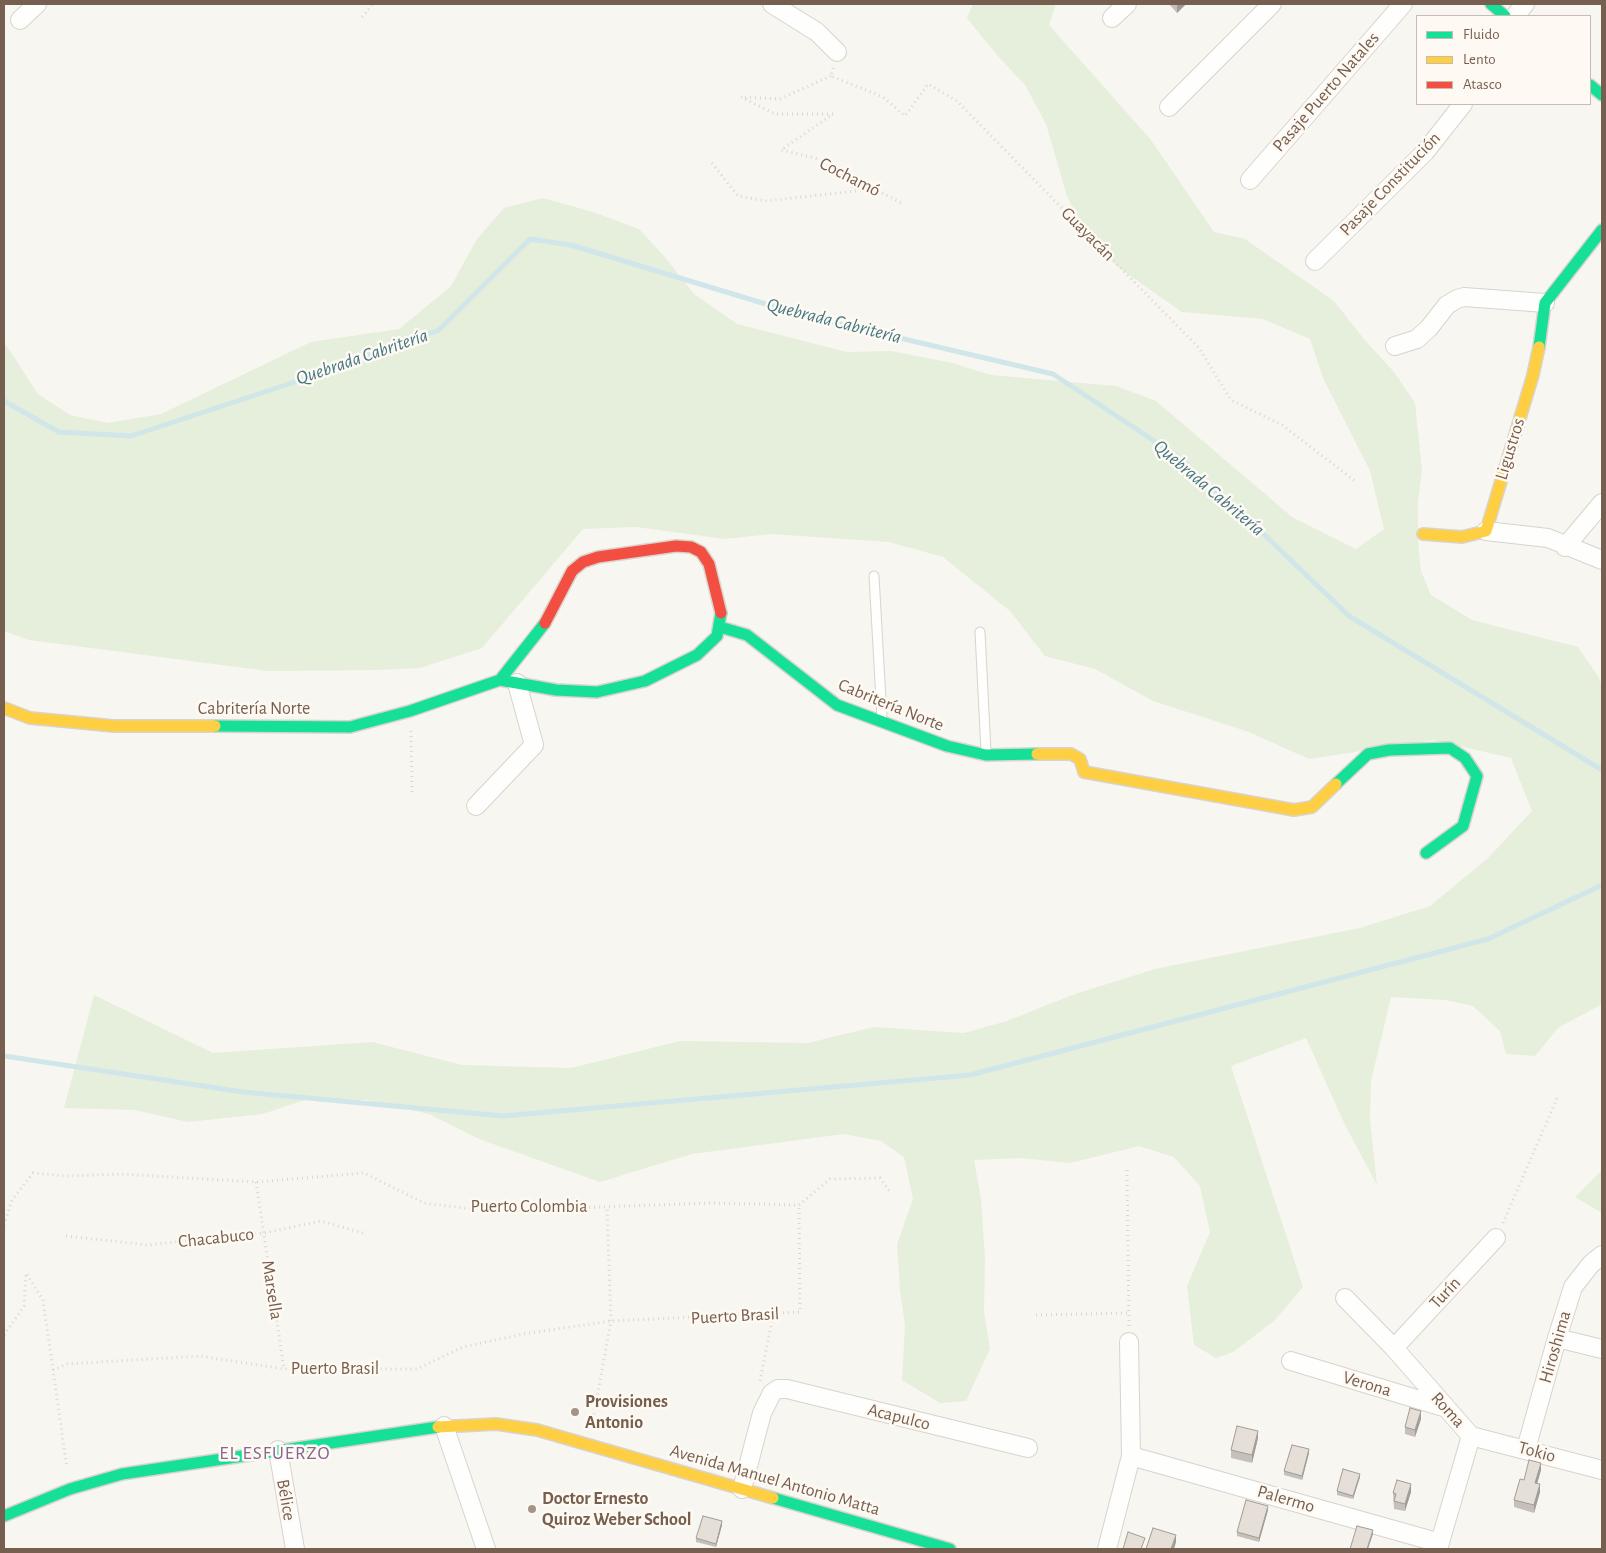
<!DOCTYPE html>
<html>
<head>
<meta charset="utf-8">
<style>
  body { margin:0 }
  #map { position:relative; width:1606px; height:1553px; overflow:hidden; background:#f8f6f0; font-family:"Alegreya Sans",sans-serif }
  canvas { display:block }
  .frame { position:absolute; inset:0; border:5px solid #775f4f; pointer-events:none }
  .legend { position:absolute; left:1416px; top:15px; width:175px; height:90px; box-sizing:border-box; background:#fefaf3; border:1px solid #c8bcb1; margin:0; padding:6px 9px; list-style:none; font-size:15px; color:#775f4f }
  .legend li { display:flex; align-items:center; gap:10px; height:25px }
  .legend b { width:25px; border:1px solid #c8bcb1 }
</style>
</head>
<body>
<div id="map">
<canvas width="1606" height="1553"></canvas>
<div class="frame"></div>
<ul class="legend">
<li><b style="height:6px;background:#16e098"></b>Fluido</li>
<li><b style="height:6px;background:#ffcf43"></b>Lento</li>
<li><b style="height:6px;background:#f24e42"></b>Atasco</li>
</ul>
</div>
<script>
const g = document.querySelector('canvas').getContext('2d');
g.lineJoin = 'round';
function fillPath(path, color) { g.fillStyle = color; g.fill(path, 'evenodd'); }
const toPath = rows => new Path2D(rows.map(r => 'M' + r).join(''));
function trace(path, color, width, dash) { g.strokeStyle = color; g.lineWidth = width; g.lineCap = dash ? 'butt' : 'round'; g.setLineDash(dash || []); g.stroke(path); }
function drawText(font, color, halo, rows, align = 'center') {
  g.font = font + ' "Alegreya Sans",sans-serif'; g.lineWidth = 5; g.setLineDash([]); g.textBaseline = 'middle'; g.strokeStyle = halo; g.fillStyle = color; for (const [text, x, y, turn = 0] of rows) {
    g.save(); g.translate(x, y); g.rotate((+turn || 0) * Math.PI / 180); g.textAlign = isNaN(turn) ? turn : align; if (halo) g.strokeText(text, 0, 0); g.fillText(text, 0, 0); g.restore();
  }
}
const green = toPath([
  [973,4,1056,4,1049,25,1151,140,1214,232,1245,239,1334,301,1364,339,1394,372,1415,403,1422,470,1418,502,1418,541,1421,571,1431,595,1472,620,1578,647,1598,676,1602,685,1602,1004,1558,1028,1535,1056,1506,1054,1500,1031,1473,1006,1445,1000,1391,997,1371,1081,1370,1120,1377,1185,1345,1125,1306,1038,1231,1066,1303,1287,1274,1321,1233,1352,1216,1358,1194,1345,1187,1286,1210,1232,1200,1186,1174,1157,1139,1146,1070,1163,1020,1158,974,1160,981,1199,985,1259,984,1312,990,1349,966,1401,940,1403,902,1380,905,1325,900,1291,897,1244,913,1199,904,1157,881,1141,844,1134,692,1154,600,1182,479,1139,429,1114,367,1100,308,1099,263,1114,188,1122,135,1110,64,1108,94,995,213,1053,372,1042,462,1065,571,1068,680,1041,808,1043,874,1027,964,1033,1007,1021,1075,994,1155,969,1360,928,1430,906,1489,857,1532,811,1511,758,1433,740,1309,759,1249,732,1153,701,1095,669,1045,656,1010,611,943,557,889,542,771,534,725,539,636,527,583,529,482,648,420,668,379,670,268,671,29,640,4,631,4,342,38,394,70,415,108,423,161,414,311,342,399,329,451,286,477,239,504,208,543,198,593,212,639,229,664,256,694,294,737,324,847,352,891,351,952,363,991,375,1116,386,1156,401,1292,517,1356,549,1384,529,1370,471,1323,378,1310,339,1263,319,1182,312,1119,268,1083,229,1067,196,1046,124,1025,85,996,54,967,18],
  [1602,1170,1602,1213,1575,1197]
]);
const stream = toPath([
  [4,401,59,432,131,436,298,381,439,330,530,239,571,245,802,315,1053,374,1177,456,1249,520,1349,616,1602,770],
  [4,1056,243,1092,503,1116,970,1075,1488,939,1602,885]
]);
const path = toPath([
  [362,17,373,4],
  [833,68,831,76,883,97,905,116,928,84,957,101,1199,348,1231,400,1282,425,1355,481],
  [831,76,780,99,741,97,775,114,833,114,781,150,819,159,903,204],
  [712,163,738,196,765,201,874,189],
  [411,731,412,793],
  [1127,1170,1129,1326],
  [256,1182,284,1369],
  [1503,1223,1558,1096],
  [4,1225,12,1200,33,1173,67,1176,121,1174,256,1182,364,1173,424,1203,487,1211,711,1203,799,1205,830,1179,880,1178,891,1193],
  [66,1236,147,1245,264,1233,321,1221,363,1233],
  [1036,1315,1128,1313],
  [4,1335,24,1306,26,1273,43,1300,67,1468],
  [53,1370,67,1364,200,1356,284,1369,417,1369,463,1347,523,1334,611,1321,800,1312,799,1205],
  [760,1381,773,1315],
  [592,1424,611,1321,607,1207]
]);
const lane = toPath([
  [874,576,882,718],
  [980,632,986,752]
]);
const street = toPath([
  [772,4,817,32,837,52],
  [1515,16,1525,4],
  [1112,18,1127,4],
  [20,20,37,4],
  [1169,107,1272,4],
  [1250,180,1403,4],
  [1315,261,1425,152,1463,104],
  [1395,346,1417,339,1429,328,1447,305,1457,299,1464,297,1545,303],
  [1486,531,1548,538,1602,560],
  [1565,547,1602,503],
  [476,806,534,745,517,683],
  [1345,1298,1394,1348,1471,1436],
  [1557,1338,1602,1349],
  [1394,1348,1496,1238],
  [1291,1361,1443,1407],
  [444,1426,486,1549],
  [1471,1436,1602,1470],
  [1526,1449,1557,1338,1573,1287,1591,1264,1602,1255],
  [278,1450,295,1549],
  [1131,1456,1440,1543],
  [742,1489,762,1413,772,1393,778,1389,787,1389,1028,1448],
  [1107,1549,1131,1456,1129,1342],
  [1438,1549,1471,1436]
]);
const fast = toPath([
  [1491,4,1505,16],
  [1590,85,1602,95],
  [1539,347,1545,303,1602,230],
  [720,627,747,635,837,705,947,746,986,755,1037,754],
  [500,680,556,690,597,692,645,681,697,655,717,636,721,613],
  [215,726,350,727,410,711,500,680,545,623],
  [1336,784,1368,754,1389,750,1450,748,1465,758,1477,776,1463,826,1426,853],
  [773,1498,950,1549],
  [4,1516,70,1489,122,1474,438,1427]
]);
const slow = toPath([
  [1423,534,1462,537,1486,531,1533,375,1539,347],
  [4,708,30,718,114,726,215,726],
  [1037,754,1071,754,1080,759,1084,772,1294,810,1312,807,1336,784],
  [438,1427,496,1424,537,1430,773,1498]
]);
const jam = toPath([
  [545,623,572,571,583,562,598,557,676,546,691,547,701,552,709,564,721,613]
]);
const wall = toPath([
  [1169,4,1186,4,1177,13],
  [1421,1419,1415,1437,1405,1434,1405,1427],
  [1258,1438,1252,1463,1231,1458,1231,1450],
  [1309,1453,1302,1480,1284,1475,1284,1471],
  [1541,1470,1537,1483,1540,1492,1534,1513,1514,1507,1514,1500,1524,1480],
  [1360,1477,1353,1499,1337,1495,1337,1491],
  [1411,1492,1405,1511,1394,1509,1393,1493],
  [1268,1510,1259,1542,1237,1536,1237,1532],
  [722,1525,716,1547,696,1542,696,1538]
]);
const shadedWall = toPath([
  [1179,4,1186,4,1177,13,1177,5],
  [1421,1411,1421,1419,1415,1437,1415,1430],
  [1258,1431,1258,1438,1252,1463,1252,1455],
  [1309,1449,1309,1453,1302,1480,1302,1476],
  [1541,1463,1541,1470,1535,1491,1535,1483],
  [1360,1474,1360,1477,1353,1499,1353,1496],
  [1411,1484,1411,1492,1405,1511,1405,1504],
  [1540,1484,1540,1492,1534,1513,1534,1505],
  [1268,1506,1268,1510,1259,1542,1259,1538],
  [722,1521,722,1525,716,1547,716,1544],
  [1373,1530,1373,1534,1368,1549,1367,1549],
  [1176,1535,1176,1542,1174,1549,1171,1549]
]);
const building = toPath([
  [1410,1408,1421,1411,1415,1430,1405,1427,1410,1408],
  [1237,1426,1258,1431,1252,1455,1231,1450,1237,1426],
  [1292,1445,1309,1449,1302,1476,1284,1471,1292,1445],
  [1529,1460,1541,1463,1535,1483,1540,1484,1534,1505,1514,1500,1520,1479,1524,1480,1529,1460],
  [1343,1469,1360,1474,1353,1496,1337,1491,1343,1469],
  [1397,1480,1411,1484,1405,1504,1394,1501,1396,1494,1393,1493,1397,1480],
  [1246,1500,1268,1506,1259,1538,1237,1532,1246,1500],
  [703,1516,722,1521,716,1544,696,1538,703,1516],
  [1357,1526,1373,1530,1367,1549,1350,1549,1357,1526],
  [1153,1528,1176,1535,1171,1549,1146,1549,1153,1528],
  [1128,1532,1145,1538,1141,1549,1123,1549,1128,1532]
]);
const markers = [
  [575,1412,5,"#a49487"],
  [532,1509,5,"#a49487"]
];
const streetNames = [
  ["Pasaje Puerto Natales",1326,92,-49],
  ["Cochamó",850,177,27],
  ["Pasaje Constitución",1390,184,-46],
  ["Guayacán",1088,234,45],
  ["Ligustros",1510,449,-73],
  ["Cabritería Norte",891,705,22],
  ["Cabritería Norte",254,709],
  ["Puerto Colombia",529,1207],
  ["Chacabuco",216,1238,-6],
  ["Marsella",272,1290,81],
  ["Turín",1445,1293,-47],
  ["Puerto Brasil",735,1316,-3],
  ["Hiroshima",1555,1347,-74],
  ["Puerto Brasil",335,1369],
  ["Verona",1367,1384,17],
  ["Roma",1448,1410,48],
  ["Acapulco",899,1417,14],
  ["Tokio",1537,1452,15],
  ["Avenida Manuel Antonio Matta",775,1480,16],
  ["Palermo",1286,1499,16],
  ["Bélice",286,1500,80]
];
const poiNames = [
  ["Provisiones",585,1402],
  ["Antonio",585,1423],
  ["Doctor Ernesto",542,1499],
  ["Quiroz Weber School",542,1520]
];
const waterNames = [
  ["Quebrada Cabritería",834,321,14],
  ["Quebrada Cabritería",362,357,-19],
  ["Quebrada Cabritería",1209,488,40]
];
const neighbourhoodNames = [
  ["EL ESFUERZO",275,1453]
];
fillPath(green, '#e5efdb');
trace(stream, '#d1e6e9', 5);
trace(lane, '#d8d3ce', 11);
trace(street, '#d8d3ce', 20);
trace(fast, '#d8d3cd', 14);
trace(slow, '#d8d3cd', 14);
trace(jam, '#d8d3cd', 14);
trace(path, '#dbd6d0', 3, [1, 4]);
trace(lane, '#fefefd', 9);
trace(street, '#fefefd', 18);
trace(fast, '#16e098', 11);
trace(slow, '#ffcf43', 11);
trace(jam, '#f24e42', 11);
fillPath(wall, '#c5c0b9');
fillPath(shadedWall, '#a09c96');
fillPath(building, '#e5dfd7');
trace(building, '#a09c96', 1);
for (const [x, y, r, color] of markers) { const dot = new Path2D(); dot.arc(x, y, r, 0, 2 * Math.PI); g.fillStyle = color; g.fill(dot); trace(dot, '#fefaf3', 2); }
drawText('18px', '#775f4f', '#fefaf3', streetNames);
drawText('bold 18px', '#775f4f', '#fefaf3', poiNames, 'left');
drawText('italic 19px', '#457683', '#fefaf3', waterNames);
g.letterSpacing = '1px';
drawText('19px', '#866792', '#fefaf3', neighbourhoodNames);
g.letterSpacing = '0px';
</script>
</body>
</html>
